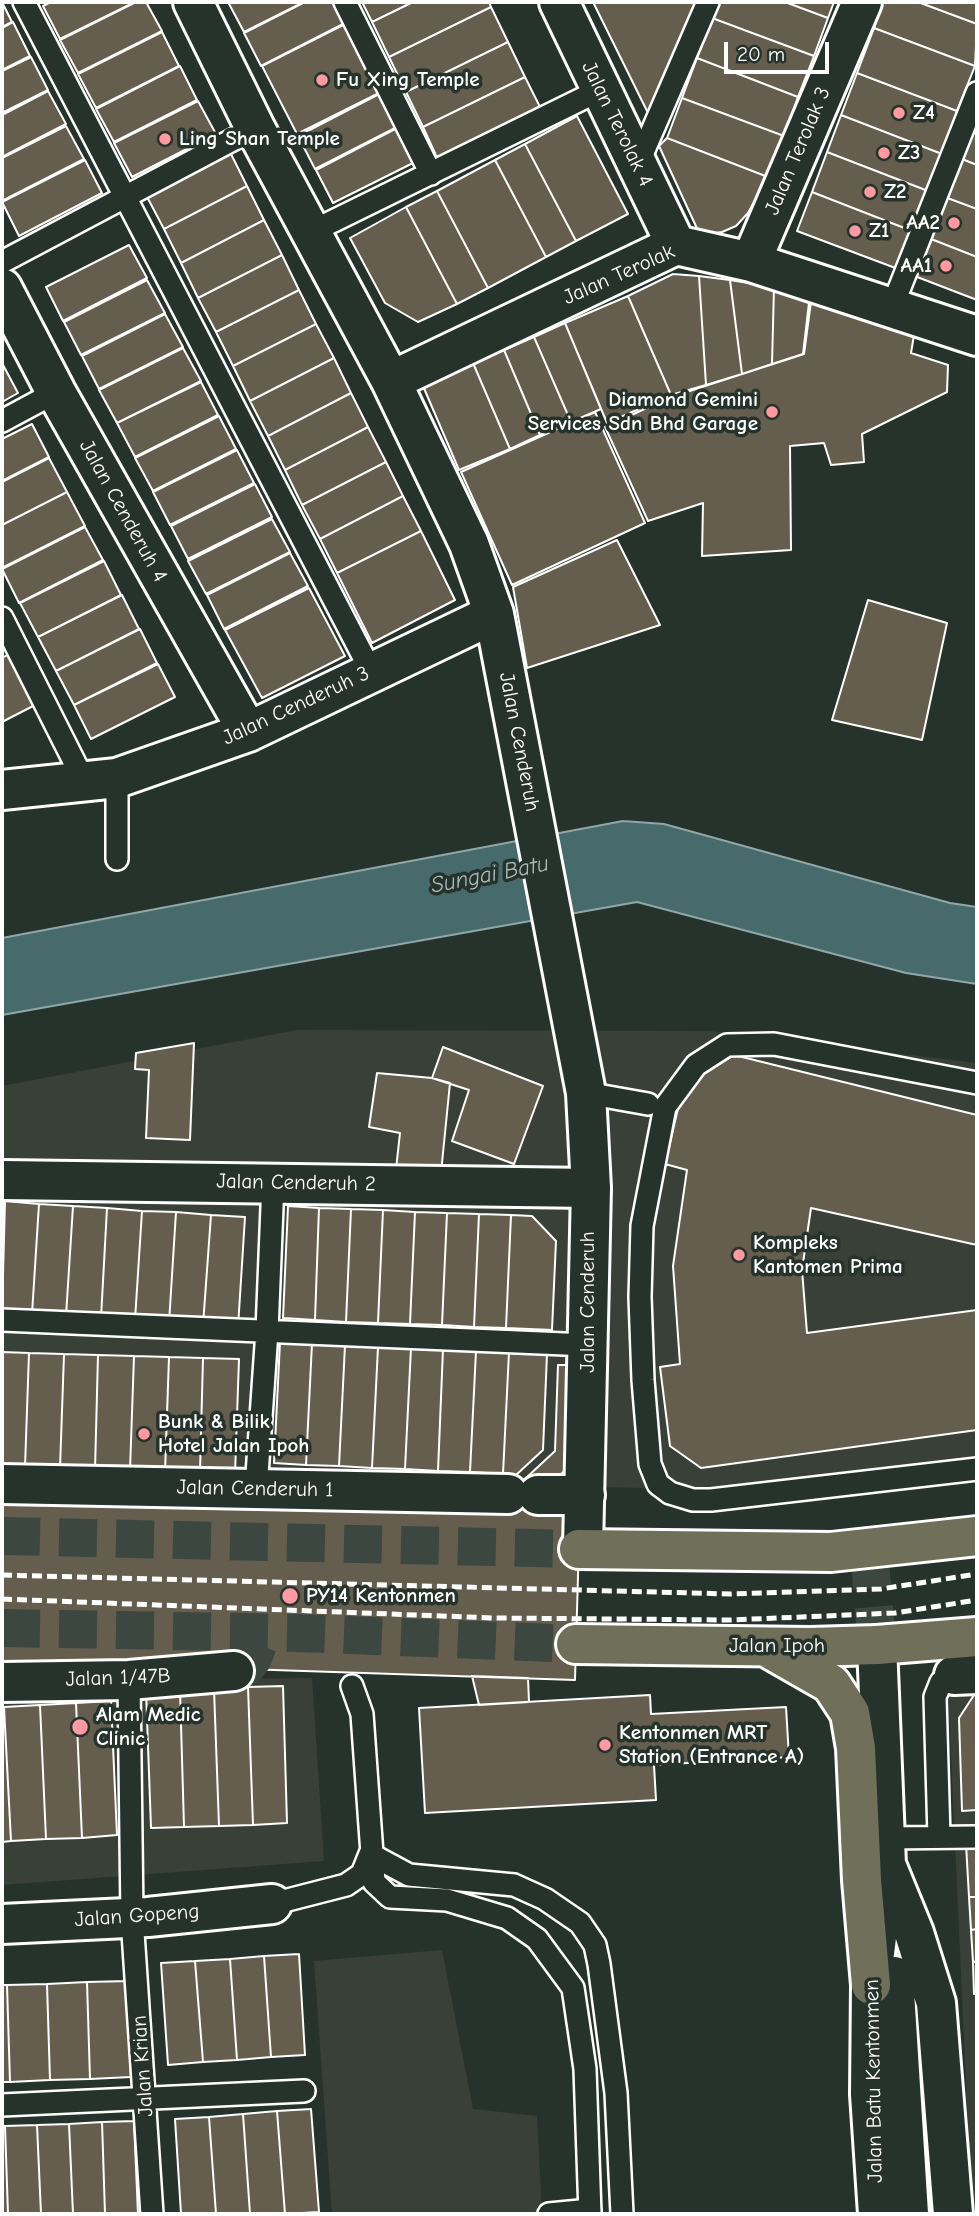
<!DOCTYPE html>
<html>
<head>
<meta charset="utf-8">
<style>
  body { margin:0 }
  #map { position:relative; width:979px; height:2216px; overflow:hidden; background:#26332d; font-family:"Comic Neue",sans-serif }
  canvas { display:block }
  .frame { position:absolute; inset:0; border:4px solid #fff; pointer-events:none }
  .scale { position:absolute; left:724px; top:42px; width:105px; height:32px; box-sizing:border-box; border:4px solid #fff; border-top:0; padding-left:9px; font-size:21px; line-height:24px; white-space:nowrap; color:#fff; -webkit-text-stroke:5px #26332d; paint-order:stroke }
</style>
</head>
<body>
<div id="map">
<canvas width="979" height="2216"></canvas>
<div class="frame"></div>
<div class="scale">20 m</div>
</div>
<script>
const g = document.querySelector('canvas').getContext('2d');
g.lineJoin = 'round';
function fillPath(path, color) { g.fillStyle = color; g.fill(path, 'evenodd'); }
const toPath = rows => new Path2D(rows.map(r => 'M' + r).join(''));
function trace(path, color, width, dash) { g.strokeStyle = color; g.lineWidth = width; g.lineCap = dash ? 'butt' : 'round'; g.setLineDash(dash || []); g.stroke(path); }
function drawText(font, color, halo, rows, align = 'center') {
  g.font = font + ' "Comic Neue",sans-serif'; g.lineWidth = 7; g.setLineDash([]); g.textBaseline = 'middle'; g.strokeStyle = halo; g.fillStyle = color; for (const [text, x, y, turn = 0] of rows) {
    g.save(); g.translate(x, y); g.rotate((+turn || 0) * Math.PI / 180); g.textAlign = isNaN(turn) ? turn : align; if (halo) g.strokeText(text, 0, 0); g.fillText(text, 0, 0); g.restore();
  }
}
const built = toPath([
  [297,1030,709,1031,977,1063,977,1478,728,1490,2,1473,2,1086],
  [312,1678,324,1861,2,1885,2,1681],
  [977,1682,977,2214,972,2214,948,1690],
  [442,1950,473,2109,537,2116,542,2214,332,2214,314,1961]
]);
const water = toPath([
  [623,821,664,824,950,903,977,907,977,984,906,973,637,902,2,1015,2,938,623,821]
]);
const building = toPath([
  [2,2,12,22,2,27,2,2],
  [51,2,135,2,60,39,43,6,51,2],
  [136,2,146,2,162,31,78,73,60,40,136,2],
  [228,2,304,2,244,32,228,2],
  [305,2,333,2,345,23,261,66,244,33,305,2],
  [362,2,413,2,372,22,362,2],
  [413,2,489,2,491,7,389,57,372,22,413,2],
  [593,2,704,2,648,113,593,2],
  [718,2,785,2,828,18,814,56,712,18,718,2],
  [785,2,834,2,828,18,785,2],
  [883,2,918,2,977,24,975,66,874,28,883,2],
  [918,2,977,2,977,24,918,2],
  [491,7,508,42,406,92,389,57,491,7],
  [712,18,814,56,798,97,697,58,712,18],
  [13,22,30,56,2,70,2,28,13,22],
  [345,24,381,92,297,134,262,66,345,24],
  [874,28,975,66,957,111,857,73,874,28],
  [162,32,179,66,96,108,78,74,162,32],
  [508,42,525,77,423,127,406,92,508,42],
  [31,57,48,90,2,113,2,71,31,57],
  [697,58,798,97,784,136,682,98,697,58],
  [180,66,197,100,114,142,96,109,180,66],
  [857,73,957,111,942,154,841,115,857,73],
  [525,77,542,111,439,162,423,127,525,77],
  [48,91,66,124,2,157,2,115,48,91],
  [381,93,399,126,315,169,298,136,381,93],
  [682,98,784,136,768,177,667,138,682,98],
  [198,101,216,134,132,177,114,143,198,101],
  [841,115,942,154,928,191,827,152,841,115],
  [577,116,628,214,576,241,525,144,577,116],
  [977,116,977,165,957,157,977,116],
  [66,126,84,159,2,201,2,158,66,126],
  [399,127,417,161,333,203,316,170,399,127],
  [667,138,768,177,748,213,736,226,722,232,700,235,659,146,667,138],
  [525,144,576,241,546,257,495,160,525,144],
  [230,152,247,186,164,229,146,195,230,152],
  [827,152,928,191,912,231,812,192,827,152],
  [957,157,977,165,977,209,942,196,957,157],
  [85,160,102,193,19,236,2,202,85,160],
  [495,160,546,257,488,288,437,191,495,160],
  [247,186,264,220,181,263,164,229,247,186],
  [437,191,488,288,457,304,406,207,437,191],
  [812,192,912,231,898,269,797,231,812,192],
  [942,196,977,209,977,257,926,237,942,196],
  [406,207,457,304,418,322,385,303,350,238,406,207],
  [264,220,282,255,198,298,181,263,264,220],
  [926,237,977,257,977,300,912,275,926,237],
  [129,245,147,278,63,321,46,287,129,245],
  [282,255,299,290,216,332,198,298,282,255],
  [673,274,699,276,706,385,671,395,628,296,673,274],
  [699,276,730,280,742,374,706,385,699,276],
  [147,280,165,313,81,355,64,322,147,280],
  [730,280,774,287,772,364,742,374,730,280],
  [774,287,810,294,803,354,772,364,774,287],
  [299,290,316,324,233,366,216,332,299,290],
  [812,294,915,329,911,353,948,365,947,392,862,434,864,462,831,465,824,443,790,446,791,550,702,556,703,503,648,521,605,427,671,397,804,354,812,294],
  [628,296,671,395,607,423,565,323,628,296],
  [165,314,183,347,99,389,82,356,165,314],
  [565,323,601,409,571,422,534,337,565,323],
  [316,324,334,358,250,401,233,366,316,324],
  [534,337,571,422,540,435,504,350,534,337],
  [183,348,201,381,117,423,99,390,183,348],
  [504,350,540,435,510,449,473,363,504,350],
  [334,358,351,393,268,436,250,401,334,358],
  [2,363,18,393,2,402,2,363],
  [473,363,510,449,459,470,423,386,473,363],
  [201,382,218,415,135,457,117,423,201,382],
  [351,393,368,427,285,470,268,436,351,393],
  [595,412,645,523,512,585,461,472,595,412],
  [219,416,236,449,153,491,135,458,219,416],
  [32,424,49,457,2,481,2,439,32,424],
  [368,427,386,462,302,505,285,470,368,427],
  [237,450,254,483,170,525,153,492,237,450],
  [49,458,67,492,2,525,2,482,49,458],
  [386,462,403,496,320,539,302,505,386,462],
  [255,484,272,517,188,559,171,526,255,484],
  [67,492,85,526,2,568,2,525,67,492],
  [403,496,421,531,337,573,320,539,403,496],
  [272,519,290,552,206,594,188,561,272,519],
  [85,527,103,560,19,603,2,569,85,527],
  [421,531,455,600,372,643,337,573,421,531],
  [617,540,660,625,527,668,513,587,617,540],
  [290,553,308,586,224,629,207,595,290,553],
  [104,561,121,595,38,637,20,603,104,561],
  [309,588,345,656,262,698,225,630,309,588],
  [122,595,139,629,56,671,38,637,122,595],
  [868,600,947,623,922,740,832,720,868,600],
  [140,629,157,663,74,705,56,671,140,629],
  [9,654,35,705,2,722,2,658,9,654],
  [158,664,175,697,91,739,74,705,158,664],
  [194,1043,190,1140,146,1138,149,1070,135,1069,136,1053,194,1043],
  [443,1047,543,1086,514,1164,452,1141,469,1090,432,1078,443,1047],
  [734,1055,977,1115,977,1245,811,1208,802,1270,807,1333,977,1310,977,1430,701,1468,670,1446,660,1367,680,1364,673,1266,687,1170,665,1164,683,1087,734,1055],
  [377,1073,432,1078,450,1083,441,1173,396,1169,400,1133,369,1127,377,1073],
  [5,1201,39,1204,32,1314,2,1312,5,1201],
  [39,1204,73,1206,66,1316,32,1314,39,1204],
  [73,1206,107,1208,101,1318,66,1316,73,1206],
  [288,1206,319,1208,315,1320,283,1318,288,1206],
  [107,1208,142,1211,135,1320,101,1318,107,1208],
  [319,1208,351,1209,346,1322,315,1320,319,1208],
  [351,1209,383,1210,378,1323,346,1322,351,1209],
  [383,1210,415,1212,410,1324,378,1323,383,1210],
  [142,1211,176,1212,169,1323,135,1320,142,1211],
  [176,1212,211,1215,203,1325,169,1323,176,1212],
  [415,1212,447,1213,442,1325,410,1324,415,1212],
  [447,1213,479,1214,474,1327,442,1325,447,1213],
  [479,1214,511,1215,506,1328,474,1327,479,1214],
  [211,1215,245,1217,238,1327,203,1325,211,1215],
  [511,1215,532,1216,556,1241,552,1330,506,1328,511,1215],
  [280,1342,312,1343,306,1465,274,1463,280,1342],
  [312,1343,345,1345,339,1466,306,1465,312,1343],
  [345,1345,378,1347,372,1468,339,1466,345,1345],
  [378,1347,411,1348,405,1469,372,1468,378,1347],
  [411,1348,443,1349,438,1471,405,1469,411,1348],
  [443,1349,476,1351,470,1472,438,1471,443,1349],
  [476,1351,509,1352,503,1474,470,1472,476,1351],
  [2,1352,29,1353,25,1467,2,1466,2,1352],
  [509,1352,547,1354,543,1450,516,1475,503,1474,509,1352],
  [29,1353,64,1354,60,1468,25,1467,29,1353],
  [64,1354,98,1355,95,1470,60,1468,64,1354],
  [98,1355,134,1356,130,1470,95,1470,98,1355],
  [134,1356,169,1357,165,1472,130,1470,134,1356],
  [169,1357,203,1358,200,1472,165,1472,169,1357],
  [203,1358,239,1359,235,1474,200,1472,203,1358],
  [558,1365,578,1365,575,1461,528,1505,498,1504,555,1451,558,1365],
  [2,1487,580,1507,575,1680,2,1661,2,1487],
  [472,1676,528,1678,529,1702,479,1705,472,1676],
  [283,1686,287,1823,253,1825,248,1687,283,1686],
  [248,1687,253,1825,219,1826,214,1689,248,1687],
  [214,1689,219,1826,184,1827,180,1690,214,1689],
  [180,1690,184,1827,151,1828,146,1691,180,1690],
  [650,1695,651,1714,786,1707,789,1757,654,1765,656,1800,425,1813,419,1708,650,1695],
  [974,1695,977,1695,977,1810,962,1811,959,1718,974,1695],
  [111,1701,117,1835,82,1838,76,1703,111,1701],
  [76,1703,82,1838,46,1839,40,1705,76,1703],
  [40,1705,46,1839,11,1841,4,1707,40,1705],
  [2,1707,4,1707,11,1841,2,1842,2,1707],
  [966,1844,977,1844,977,1897,969,1897,966,1844],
  [969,1897,977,1897,977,1929,971,1930,969,1897],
  [977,1929,977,1961,973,1962,971,1930,977,1929],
  [299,1954,305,2055,271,2057,264,1956,299,1954],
  [264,1956,271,2057,237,2060,230,1959,264,1956],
  [230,1959,237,2060,203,2062,195,1961,230,1959],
  [195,1961,203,2062,168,2065,161,1963,195,1961],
  [977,1961,977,1994,974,1994,973,1962,977,1961],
  [128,1981,131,2077,90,2079,87,1982,128,1981],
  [87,1982,90,2079,50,2080,47,1984,87,1982],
  [47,1984,50,2080,10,2082,7,1985,47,1984],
  [2,1985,7,1985,10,2082,2,2082,2,1985],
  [311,2109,319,2212,285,2214,277,2111,311,2109],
  [277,2111,285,2214,250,2214,243,2114,277,2111],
  [243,2114,250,2214,216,2214,209,2117,243,2114],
  [209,2117,216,2214,181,2214,175,2119,209,2117],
  [134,2121,138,2214,105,2214,102,2122,134,2121],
  [102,2122,105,2214,73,2214,69,2124,102,2122],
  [69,2124,73,2214,41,2214,37,2125,69,2124],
  [37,2125,41,2214,8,2214,5,2126,37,2125],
  [2,2126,5,2126,8,2214,2,2214,2,2126]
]);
const streetTunnel = toPath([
  [869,1550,877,1645],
  [234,1671,247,1666,253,1658,262,1633]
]);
const primaryTunnel = toPath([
  [2,1536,579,1549],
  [2,1628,297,1633,576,1644]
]);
const lane = toPath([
  [24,2,371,671],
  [345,2,431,174],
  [637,166,708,2],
  [311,232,600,90],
  [2,262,255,128],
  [892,307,977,93],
  [2,421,56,392],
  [2,618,85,783],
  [117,778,117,859],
  [977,1083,774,1044,727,1045,696,1065,665,1107,642,1226,640,1297,643,1380,650,1464,658,1484,670,1493,693,1500,711,1500,977,1469],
  [586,1093,648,1104],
  [2,1320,588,1345],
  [256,1489,267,1331,273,1182],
  [129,1680,132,1918,152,2214],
  [352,1686,362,1714,374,1882,390,1897,447,1900,507,1918,537,1939,573,1988,585,2069,590,2214],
  [939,1837,935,1697,941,1682,954,1675],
  [884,1838,977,1837],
  [272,1904,346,1885,362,1874,370,1854,409,1875,514,1885,545,1899,580,1923,595,1945,599,1964,616,2093,622,2214],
  [2,2105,304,2091],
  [549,2214,590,2210]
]);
const street = toPath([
  [193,2,255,128,391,381,469,544,494,614,586,1093,591,1188,583,1548],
  [559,2,676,245],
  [751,262,862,2],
  [2,288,56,392,248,732],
  [391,381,676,245,751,262,977,336],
  [2,790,117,778,248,732,494,614],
  [2,1180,591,1188],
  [2,1484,508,1494],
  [538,1495,585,1495],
  [877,1645,886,1865,871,1985,870,2094,878,2214],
  [954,1675,977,1674],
  [2,1682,129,1680,234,1671],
  [887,1867,914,1933,936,2003,953,2214],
  [2,1924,148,1917,272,1904],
  [894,1976,909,2214]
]);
const primary = toPath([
  [579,1549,831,1552,977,1536],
  [576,1644,810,1647,877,1645,977,1637],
  [768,1648,831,1684,850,1713,856,1748,862,1880,871,1985]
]);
const rail = toPath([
  [2,1575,731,1594,881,1589,977,1574],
  [2,1599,494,1618,731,1620,895,1613,977,1600]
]);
const markers = [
  [322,80,7,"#ff9aa2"],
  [899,113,7,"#ff9aa2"],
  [165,139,7,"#ff9aa2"],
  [884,153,7,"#ff9aa2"],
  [870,192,7,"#ff9aa2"],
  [954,223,7,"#ff9aa2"],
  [855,231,7,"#ff9aa2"],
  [946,266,7,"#ff9aa2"],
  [772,412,7,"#ff9aa2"],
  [739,1255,7,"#ff9aa2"],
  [144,1434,7,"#ff9aa2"],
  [290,1596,9,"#ff9aa2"],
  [80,1727,9,"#ff9aa2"],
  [605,1745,7,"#ff9aa2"]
];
const poiNames = [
  ["Fu Xing Temple",336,80],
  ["Z4",913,113],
  ["Ling Shan Temple",179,139],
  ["Z3",898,153],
  ["Z2",884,192],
  ["AA2",940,223,"right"],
  ["Z1",869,231],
  ["AA1",932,266,"right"],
  ["Diamond Gemini",758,400,"right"],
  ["Services Sdn Bhd Garage",758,424,"right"],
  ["Kompleks",753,1243],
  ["Kantomen Prima",753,1267],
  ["Bunk & Bilik",158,1422],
  ["Hotel Jalan Ipoh",158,1446],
  ["PY14 Kentonmen",306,1596],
  ["Alam Medic",96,1715],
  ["Clinic",96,1739],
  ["Kentonmen MRT",619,1733],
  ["Station (Entrance A)",619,1757]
];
const streetNames = [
  ["Jalan Terolak 4",617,124,64],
  ["Jalan Terolak 3",798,151,-67],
  ["Jalan Terolak",619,275,-24],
  ["Jalan Cenderuh 4",123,511,61],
  ["Jalan Cenderuh 3",296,706,-25],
  ["Jalan Cenderuh",519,742,79],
  ["Jalan Cenderuh 2",296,1183,1],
  ["Jalan Cenderuh",588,1302,-90],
  ["Jalan Cenderuh 1",255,1489,1],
  ["Jalan Ipoh",777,1646],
  ["Jalan 1/47B",118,1678,-2],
  ["Jalan Gopeng",137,1916,-4],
  ["Jalan Krian",143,2066,-94],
  ["Jalan Batu Kentonmen",874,2081,-91]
];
const waterNames = [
  ["Sungai Batu",490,875,-11]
];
fillPath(built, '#394037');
fillPath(water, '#476a6c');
trace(water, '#91a6a7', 2);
fillPath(building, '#655e4e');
trace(building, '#fff', 2);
trace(streetTunnel, '#3c4742', 38, [38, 19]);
trace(primaryTunnel, '#3c4742', 38, [38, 19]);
trace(lane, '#fff', 26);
trace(street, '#fff', 44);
trace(primary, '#fff', 44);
trace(lane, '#26332d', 21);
trace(street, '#26332d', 38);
trace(primary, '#706f59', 38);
trace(rail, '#fff', 5, [10, 5]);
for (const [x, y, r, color] of markers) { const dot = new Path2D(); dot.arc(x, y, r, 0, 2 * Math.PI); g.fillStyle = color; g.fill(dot); trace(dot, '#26332d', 2.5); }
drawText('bold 21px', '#fff', '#26332d', poiNames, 'left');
drawText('21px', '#fff', '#26332d', streetNames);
drawText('italic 23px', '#acbcbd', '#26332d', waterNames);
</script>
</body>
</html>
